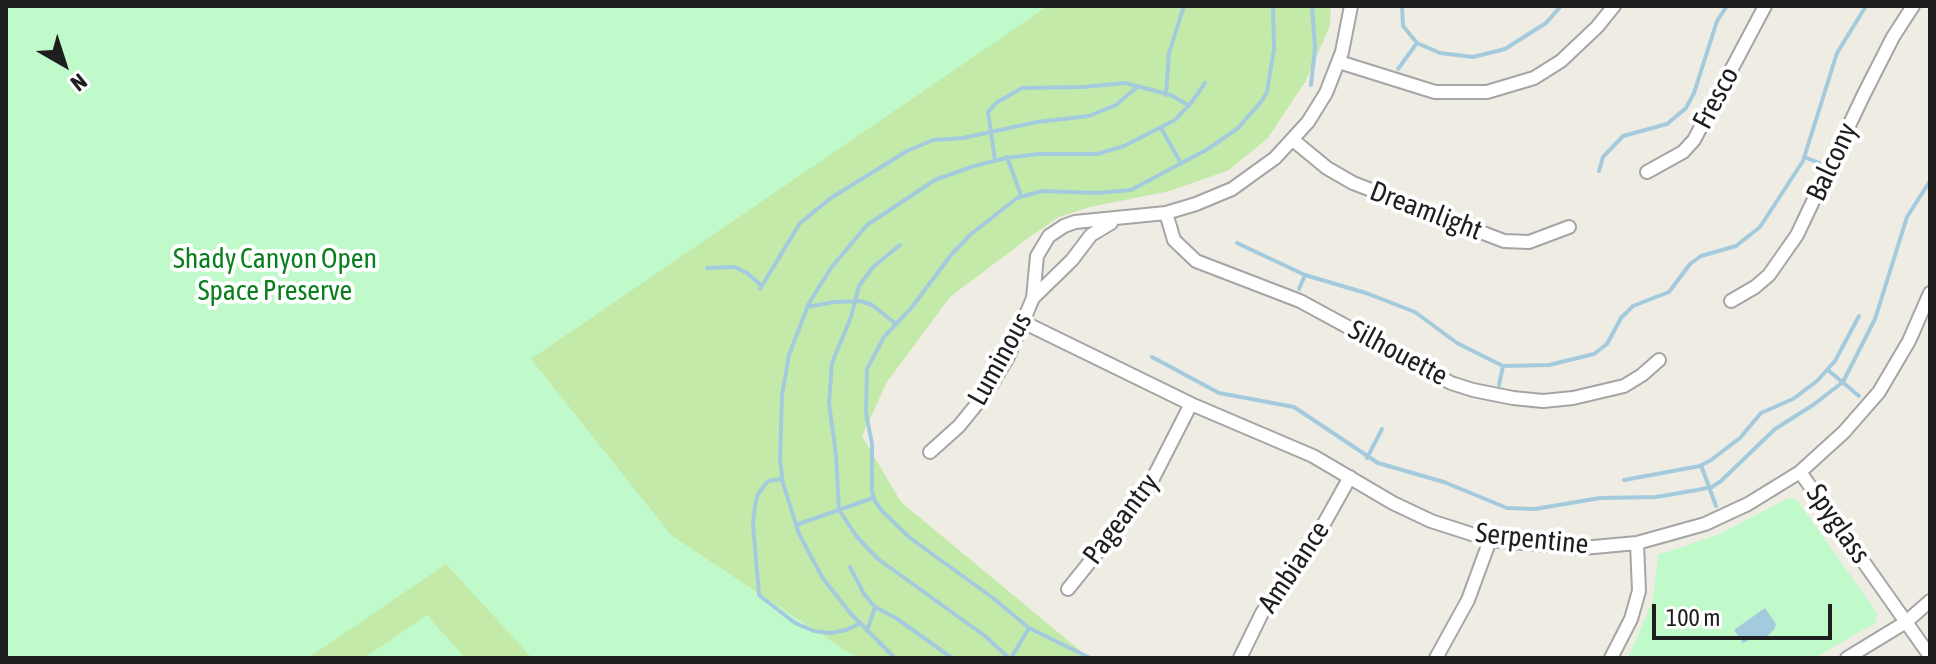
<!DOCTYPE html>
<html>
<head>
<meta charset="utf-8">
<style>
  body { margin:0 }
  #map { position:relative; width:1936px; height:664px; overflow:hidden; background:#efece4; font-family:"Asap Condensed",sans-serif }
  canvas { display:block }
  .frame { position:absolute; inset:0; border:8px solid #1e1e1e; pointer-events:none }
  .north { position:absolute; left:24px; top:24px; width:80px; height:80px; -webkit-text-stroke:6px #fff; paint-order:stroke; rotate:141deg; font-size:22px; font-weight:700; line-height:32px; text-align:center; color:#1e1e1e }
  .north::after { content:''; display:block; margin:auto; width:28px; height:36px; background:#1e1e1e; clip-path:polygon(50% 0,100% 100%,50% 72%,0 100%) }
  .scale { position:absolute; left:1652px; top:604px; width:180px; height:36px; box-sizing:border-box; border:4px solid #1e1e1e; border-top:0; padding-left:10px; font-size:24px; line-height:28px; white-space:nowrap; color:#1e1e1e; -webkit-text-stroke:6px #fff; paint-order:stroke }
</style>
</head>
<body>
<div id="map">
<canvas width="1936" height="664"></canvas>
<div class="frame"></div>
<div class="north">N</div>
<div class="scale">100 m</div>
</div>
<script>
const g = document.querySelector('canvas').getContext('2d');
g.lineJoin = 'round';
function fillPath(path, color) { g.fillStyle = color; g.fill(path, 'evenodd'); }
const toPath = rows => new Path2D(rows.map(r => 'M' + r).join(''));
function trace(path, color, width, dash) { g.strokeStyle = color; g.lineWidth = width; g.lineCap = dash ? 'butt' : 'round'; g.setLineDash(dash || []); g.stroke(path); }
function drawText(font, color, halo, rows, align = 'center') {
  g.font = font + ' "Asap Condensed",sans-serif'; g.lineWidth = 8; g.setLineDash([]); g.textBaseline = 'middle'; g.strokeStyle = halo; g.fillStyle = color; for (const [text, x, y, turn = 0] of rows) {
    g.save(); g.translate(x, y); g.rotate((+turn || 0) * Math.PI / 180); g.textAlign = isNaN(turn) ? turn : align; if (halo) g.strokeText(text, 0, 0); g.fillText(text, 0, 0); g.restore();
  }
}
const grass = toPath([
  [6,6,1331,6,1330,26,1305,82,1268,138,1229,170,1170,191,1090,207,1059,217,1031,236,950,297,887,382,862,436,901,502,1089,658,6,658]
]);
const park = toPath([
  [6,6,1048,6,531,359,672,536,857,658,532,658,446,564,308,658,6,658],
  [1788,498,1797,500,1877,613,1875,623,1814,658,1628,658,1653,600,1658,555,1720,534],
  [427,615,465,658,364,658]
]);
const water = toPath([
  [1765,608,1776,624,1774,630,1766,637,1751,639,1743,643,1734,630]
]);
const stream = toPath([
  [1402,6,1403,26,1417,43,1440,53,1473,57,1505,49,1546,23,1561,6],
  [1398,69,1417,43],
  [1311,85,1315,48,1312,6],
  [1166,95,1169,53,1184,6],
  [1161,128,1181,163],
  [1007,157,1021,195],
  [1804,157,1822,164],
  [995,160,988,112,996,103,1022,88,1083,87,1125,83,1171,95,1189,106],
  [1599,171,1603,157,1623,136,1667,124,1686,108,1694,93,1717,21,1727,6],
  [1237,243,1305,275,1366,293,1415,312,1457,343,1503,366,1549,365,1594,354,1607,344,1621,318,1633,306,1669,292,1690,264,1701,256,1736,246,1760,227,1803,161,1837,53,1866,6],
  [900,245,873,267,859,286,851,317,832,363,829,403,836,455,839,510,857,537,878,559,985,636,1009,658],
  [707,268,735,267,747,273,762,286],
  [760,289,800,223,831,198,907,151,933,140,963,138,1037,122,1089,116,1116,105,1138,86],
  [1299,289,1305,275],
  [807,307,834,302,861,301,872,305,896,324],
  [1152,357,1219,393,1294,407,1378,463,1444,482,1507,508,1535,509,1600,498,1656,497,1697,490,1712,487,1721,481,1775,429,1813,405,1843,382,1875,319,1907,217,1930,181],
  [1828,370,1859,396],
  [1499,385,1503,366],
  [1367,458,1382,429],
  [1701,465,1716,506],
  [782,479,768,481,758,494,755,505,753,524,759,595,795,623,814,631,831,633,846,630,859,624],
  [1624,480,1700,466,1711,460,1740,438,1761,413,1793,399,1817,381,1835,361,1859,316],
  [796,525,873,498],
  [850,567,864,594,875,607,896,618,952,658],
  [867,631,875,607],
  [895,658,851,614,822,577,799,534,783,483,780,460,782,395,789,355,809,303,831,268,867,225,935,180,974,166,1006,158,1039,154,1097,154,1124,146,1175,120,1191,103,1205,83],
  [1011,658,1029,628],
  [1090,658,1029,628,993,598,910,538,882,511,875,501,872,491,872,444,866,413,867,369,884,337,912,307,951,255,970,235,1017,198,1042,191,1097,193,1131,190,1208,149,1238,128,1261,102,1267,92,1274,49,1273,6]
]);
const minor = toPath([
  [1339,62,1435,92,1487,92,1534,78,1561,61,1597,27,1614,6],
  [1293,140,1327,168,1353,183,1504,241,1529,242,1569,227],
  [1647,172,1683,152,1694,140,1765,6],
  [1166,213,1174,240,1196,261,1300,301,1451,383,1473,390,1513,398,1543,401,1573,398,1624,386,1642,375,1659,360],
  [1033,298,1037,256,1049,236,1064,226,1075,222,1166,213,1196,204,1232,189,1275,158,1308,122,1326,93,1342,52,1351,6],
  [1731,301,1755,287,1769,275,1797,235,1864,94,1893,37,1913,6],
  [1023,322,1191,404,1313,456,1393,503,1431,521,1490,540,1583,548,1637,543,1705,524,1748,504,1800,472,1844,432,1879,392,1909,341,1930,293],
  [930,452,959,426,989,389,1008,357,1033,298,1072,260,1091,235,1111,223],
  [1800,472,1930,656],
  [1068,589,1146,492,1191,404],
  [1240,658,1262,613,1321,529,1350,477],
  [1436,658,1468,600,1490,540],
  [1611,658,1631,619,1639,591,1637,543],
  [1847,658,1906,622,1930,601]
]);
const streetNames = [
  ["Fresco",1716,98,-62],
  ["Balcony",1832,162,-65],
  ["Dreamlight",1426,211,21],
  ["Silhouette",1398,353,28],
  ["Luminous",1000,359,-61],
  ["Pageantry",1121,519,-53],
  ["Spyglass",1838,524,55],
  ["Serpentine",1532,539,6],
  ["Ambiance",1294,567,-56]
];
const parkNames = [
  ["Shady Canyon Open",275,259],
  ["Space Preserve",275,291]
];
fillPath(grass, '#c4eaaa');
fillPath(park, '#c1faca');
fillPath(water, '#a4cbdd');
trace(stream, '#a4cbdd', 4);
trace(minor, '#a5a5a5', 16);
trace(minor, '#fff', 12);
drawText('28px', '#1e1e1e', '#fff', streetNames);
drawText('28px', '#0b7e1e', '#fff', parkNames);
</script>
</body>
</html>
